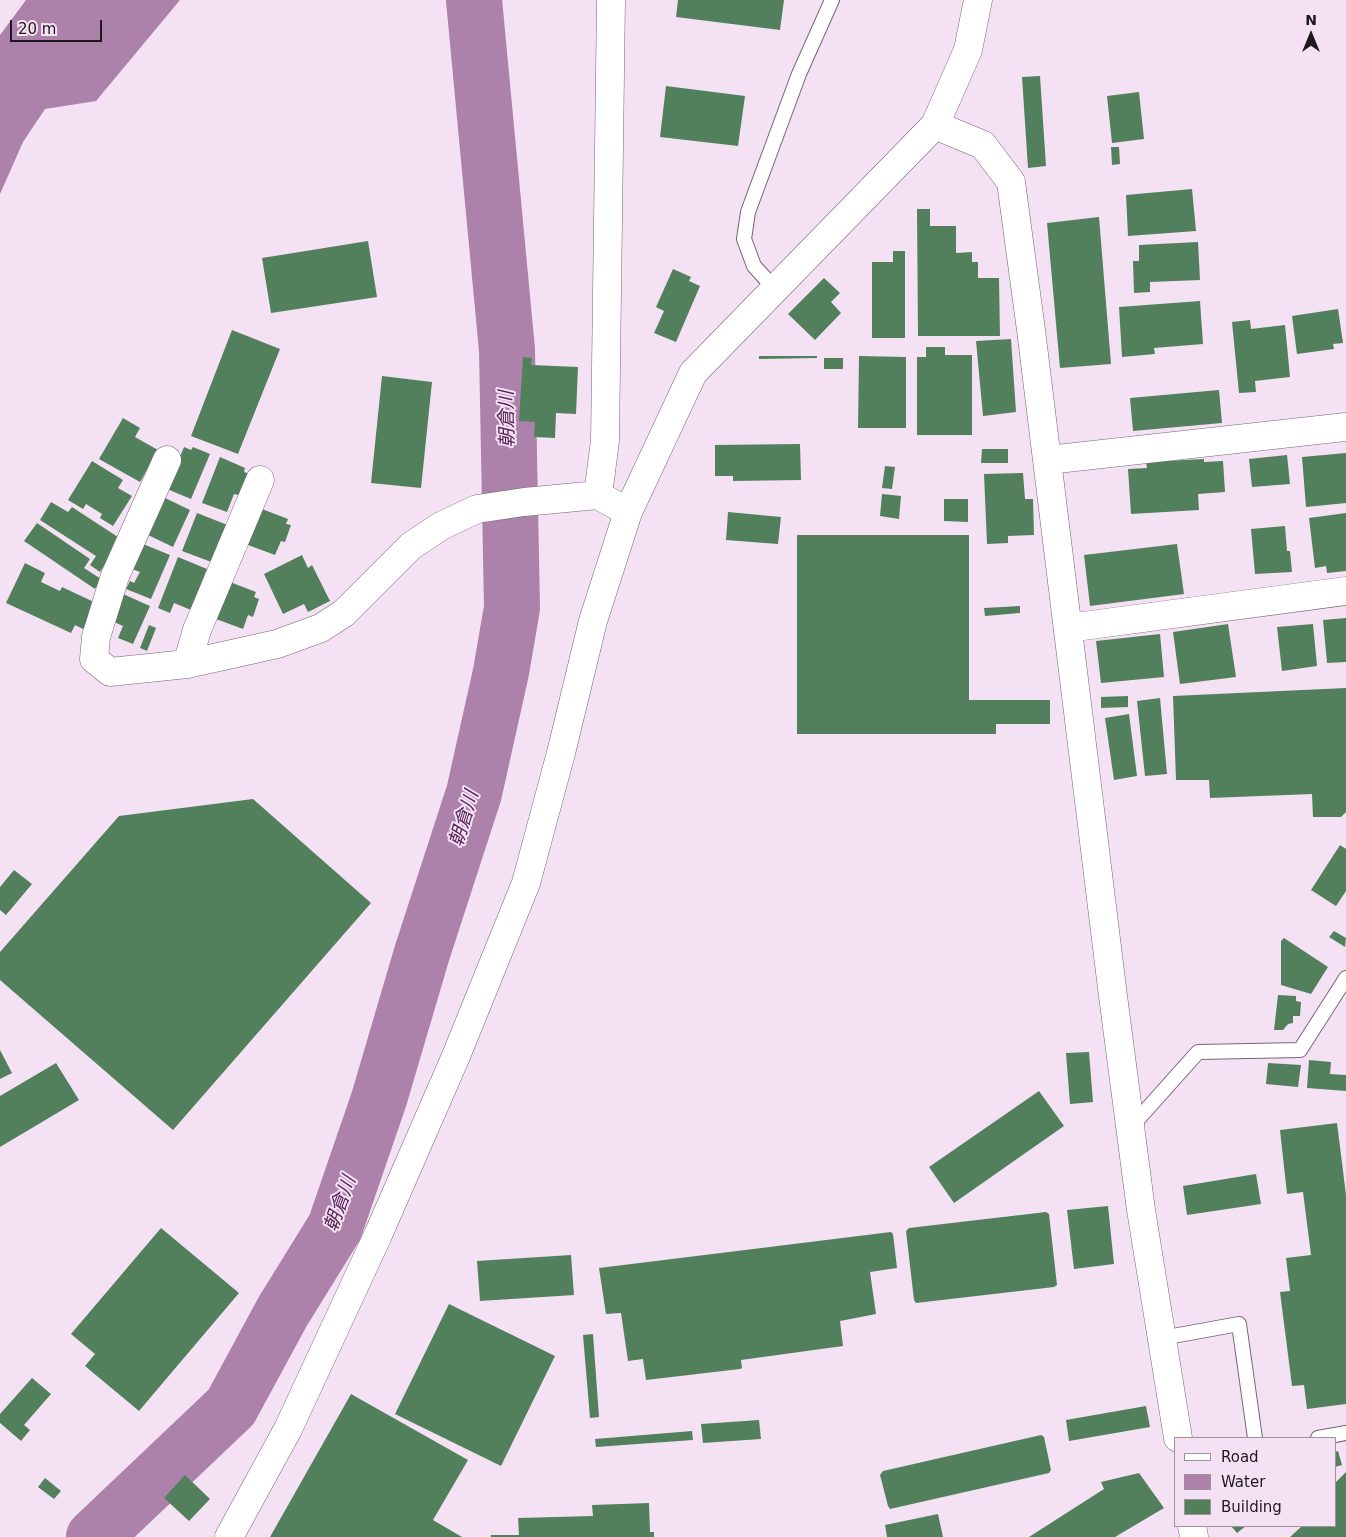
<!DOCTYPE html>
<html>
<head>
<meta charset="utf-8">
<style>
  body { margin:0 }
  #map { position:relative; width:1346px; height:1537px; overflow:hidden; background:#f5e1f4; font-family:"DejaVu Sans",sans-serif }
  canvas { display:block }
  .legend { position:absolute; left:1174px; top:1437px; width:162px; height:90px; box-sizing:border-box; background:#f5e1f4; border:1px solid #9f919e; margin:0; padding:6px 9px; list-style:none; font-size:15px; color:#1f181e }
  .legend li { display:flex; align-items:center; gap:10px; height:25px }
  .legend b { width:25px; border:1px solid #9f919e }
  .north { position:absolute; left:1286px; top:10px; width:50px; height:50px; -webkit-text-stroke:4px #f5e1f4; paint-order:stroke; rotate:0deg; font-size:14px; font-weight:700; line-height:20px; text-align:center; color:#1f181e }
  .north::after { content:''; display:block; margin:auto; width:18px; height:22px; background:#1f181e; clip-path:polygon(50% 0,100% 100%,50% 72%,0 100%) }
  .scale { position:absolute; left:10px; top:20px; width:92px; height:22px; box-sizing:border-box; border:2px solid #1f181e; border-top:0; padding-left:6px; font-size:15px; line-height:18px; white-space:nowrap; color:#1f181e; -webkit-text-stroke:4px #f5e1f4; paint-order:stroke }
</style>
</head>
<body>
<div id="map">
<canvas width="1346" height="1537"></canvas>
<ul class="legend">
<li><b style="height:6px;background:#fff"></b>Road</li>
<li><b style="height:14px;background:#ac82ab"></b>Water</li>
<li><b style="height:14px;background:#52805c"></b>Building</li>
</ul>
<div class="north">N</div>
<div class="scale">20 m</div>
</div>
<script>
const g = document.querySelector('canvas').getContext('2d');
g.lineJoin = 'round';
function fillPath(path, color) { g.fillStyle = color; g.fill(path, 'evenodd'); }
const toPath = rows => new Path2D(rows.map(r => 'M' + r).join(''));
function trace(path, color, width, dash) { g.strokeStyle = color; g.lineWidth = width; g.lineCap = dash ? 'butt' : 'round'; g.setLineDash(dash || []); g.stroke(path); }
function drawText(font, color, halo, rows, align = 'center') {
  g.font = font + ' "DejaVu Sans","Noto Sans JP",sans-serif'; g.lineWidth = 4; g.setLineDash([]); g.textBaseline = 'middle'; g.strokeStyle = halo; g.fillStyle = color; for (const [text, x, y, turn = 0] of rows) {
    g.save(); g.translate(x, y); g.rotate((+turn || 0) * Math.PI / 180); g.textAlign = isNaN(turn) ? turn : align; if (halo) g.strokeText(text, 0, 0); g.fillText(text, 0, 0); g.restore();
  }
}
const water = toPath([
  [26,0,180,0,96,101,45,109,23,142,0,194,0,35]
]);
const river = toPath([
  [94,1537,231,1407,283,1311,335,1227,379,1099,422,953,474,793,501,672,512,608,507,350,474,0]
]);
const building = toPath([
  [678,0,784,0,780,30,676,17],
  [1040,76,1046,166,1028,168,1022,77],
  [666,86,745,96,738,146,660,137],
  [1139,92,1144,139,1112,143,1107,96],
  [1111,147,1119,147,1120,164,1112,165],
  [1192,189,1196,231,1128,236,1126,195],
  [917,209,930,209,930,226,956,226,956,253,972,252,972,262,978,262,978,278,999,278,1000,336,918,336],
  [1099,217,1111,364,1060,368,1047,223],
  [368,241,377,297,271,313,262,258],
  [1198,242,1200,280,1150,282,1150,292,1134,293,1133,261,1139,261,1139,245],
  [893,251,905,251,905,338,872,338,872,262,893,262],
  [673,269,691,277,689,281,700,286,676,342,654,333,664,311,656,307],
  [824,278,840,293,831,302,841,313,815,340,788,314],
  [1200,301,1203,344,1154,348,1155,354,1122,357,1119,307],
  [1338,309,1343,343,1333,344,1334,349,1297,354,1292,316],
  [1250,320,1251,329,1285,325,1290,377,1255,381,1256,392,1239,393,1232,322],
  [232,330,280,349,238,454,191,436],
  [1011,339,1016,412,983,416,976,341],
  [926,347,945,347,945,355,972,355,972,435,917,435,917,357,926,357],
  [759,356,817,356,817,358,759,359],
  [859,356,906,357,906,428,858,428],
  [523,357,532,358,531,365,578,367,576,414,556,413,555,438,534,437,535,422,519,421],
  [824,358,843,358,843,369,824,369],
  [382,376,432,382,421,488,371,483],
  [1219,390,1222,423,1133,431,1130,398],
  [123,418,140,428,135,437,158,450,140,482,99,459],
  [800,444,801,480,733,481,733,476,715,476,715,445],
  [184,447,191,450,193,447,210,454,191,499,167,489],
  [982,449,1008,449,1008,463,981,463],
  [1346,453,1346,503,1306,507,1302,457],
  [1287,455,1290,484,1252,487,1249,459],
  [220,457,245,468,244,472,250,474,242,496,234,494,227,512,202,503],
  [1204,459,1204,462,1223,461,1225,492,1198,494,1199,510,1131,514,1128,469,1147,468,1146,462],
  [92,461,123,480,118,488,132,496,113,526,100,518,102,514,86,504,83,509,68,500],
  [885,466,895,467,892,489,882,488],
  [1023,473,1025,499,1033,499,1034,535,1008,536,1008,543,987,544,984,474],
  [882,494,901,496,899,519,880,516],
  [161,496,190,510,173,547,148,535],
  [944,499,968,499,968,522,944,521],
  [51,502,68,512,72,507,121,539,100,572,90,565,96,556,40,520],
  [262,509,288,519,286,524,291,525,285,542,281,541,275,555,248,545],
  [728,512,781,517,778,544,726,540],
  [197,513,230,526,214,563,182,551],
  [1346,513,1346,571,1327,573,1326,566,1315,568,1309,518],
  [37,523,90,559,84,568,101,579,95,589,24,541],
  [1285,526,1287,551,1290,551,1292,572,1255,574,1251,529],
  [797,535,969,535,969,700,1050,700,1050,724,996,724,996,734,797,734],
  [143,544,170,555,151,599,126,589,130,581,134,583,140,572,132,569],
  [1177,544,1184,594,1090,606,1084,555],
  [302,555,308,568,312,565,330,601,308,612,304,604,283,614,264,574],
  [178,557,207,569,191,610,174,603,170,613,158,608],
  [25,563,45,573,41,582,60,591,62,587,96,603,83,629,75,625,71,633,6,603],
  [230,582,256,592,254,597,259,599,253,617,248,615,243,629,216,619],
  [123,594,150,606,133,644,118,638,123,626,112,621],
  [1020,606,1020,613,985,616,984,608],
  [1346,618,1346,662,1327,663,1323,620],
  [1228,624,1236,677,1180,684,1173,632],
  [1313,624,1317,666,1282,671,1277,627],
  [149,625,156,628,147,651,140,648],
  [1160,634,1164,677,1101,683,1096,641],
  [1346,688,1346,812,1341,817,1313,817,1312,794,1210,798,1209,780,1176,780,1173,696],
  [1128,696,1128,707,1101,708,1101,697],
  [1160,698,1167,774,1145,776,1137,701],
  [1129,714,1137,776,1114,780,1105,718],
  [253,799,371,903,173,1130,0,980,0,952,119,816],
  [1340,845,1346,849,1346,891,1336,906,1311,890],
  [14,870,32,884,6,915,0,910,0,887],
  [1334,931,1346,938,1345,947,1329,937],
  [1284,938,1328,967,1311,994,1281,985,1281,941],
  [1278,995,1296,996,1296,1001,1301,1002,1300,1016,1293,1016,1293,1023,1288,1024,1283,1030,1274,1030],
  [0,1050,12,1073,0,1079],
  [1089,1052,1093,1102,1070,1104,1066,1053],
  [1309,1060,1331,1062,1330,1074,1346,1075,1346,1091,1307,1088],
  [56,1063,79,1100,0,1147,0,1096],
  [1268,1063,1301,1065,1298,1087,1266,1084],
  [1039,1091,1064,1126,954,1203,929,1167],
  [1337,1123,1346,1195,1346,1404,1307,1409,1304,1385,1292,1386,1280,1292,1290,1291,1286,1258,1311,1255,1303,1192,1287,1194,1280,1130],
  [1256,1174,1261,1204,1187,1215,1183,1186],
  [1108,1206,1114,1264,1074,1269,1067,1210],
  [1046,1212,1049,1214,1057,1285,1054,1287,916,1303,914,1300,906,1231,909,1228],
  [161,1228,239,1293,139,1411,85,1366,95,1354,71,1334],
  [891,1232,893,1234,897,1268,870,1272,876,1314,840,1321,843,1346,741,1360,742,1368,740,1369,646,1380,643,1359,628,1361,621,1313,606,1314,599,1268],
  [571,1255,574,1295,480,1301,477,1261],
  [449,1304,555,1356,501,1466,395,1414],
  [593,1334,599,1417,590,1418,583,1335],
  [32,1378,51,1394,24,1425,30,1430,21,1441,0,1423,0,1414],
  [351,1394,468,1460,433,1520,462,1537,270,1537],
  [1146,1406,1150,1427,1069,1441,1066,1420],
  [759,1420,761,1439,703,1443,701,1424],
  [692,1431,693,1440,596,1447,595,1439],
  [1041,1435,1044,1437,1051,1470,1049,1473,890,1509,888,1506,880,1475,883,1471],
  [1338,1451,1342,1465,1335,1467,1335,1452],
  [1346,1472,1346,1537,1290,1537,1302,1526,1335,1526,1335,1483],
  [1139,1473,1164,1508,1115,1537,1029,1537,1104,1489,1101,1482],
  [185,1475,210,1499,189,1521,164,1498],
  [45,1478,61,1491,54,1499,38,1487],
  [649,1503,650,1532,654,1532,654,1537,491,1537,491,1535,519,1535,518,1518,593,1516,592,1505],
  [938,1514,943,1537,887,1537,885,1525],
  [1231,1526,1246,1526,1237,1533]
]);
const lane = toPath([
  [775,289,754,266,744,239,748,212,799,74,832,0],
  [1131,1127,1198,1052,1300,1050,1346,978],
  [1162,1338,1239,1324,1255,1438],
  [1318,1438,1346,1433]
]);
const street = toPath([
  [935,125,983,145,1011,182,1031,330,1113,996,1141,1210,1178,1438],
  [167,460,115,576,96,637,94,659,110,672,187,664,277,644,321,628,344,613,411,546,441,526,477,509,524,502,598,495,628,512],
  [1048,460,1346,427],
  [598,495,605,441,611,0],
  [1068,628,1346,591],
  [187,664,197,630,260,480],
  [1192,1526,1194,1537]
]);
const secondary = toPath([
  [229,1537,288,1429,378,1235,456,1056,526,883,561,753,593,621,628,512,693,373,935,125,968,50,978,0]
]);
const waterNames = [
  ["朝倉川",508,419,-91],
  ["朝倉川",465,819,-73],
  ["朝倉川",341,1204,-70]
];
fillPath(water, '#ac82ab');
trace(river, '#ac82ab', 56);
fillPath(building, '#52805c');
trace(lane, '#766575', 16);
trace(street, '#766575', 29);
trace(secondary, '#766575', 29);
trace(lane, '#fff', 14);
trace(street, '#fff', 28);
trace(secondary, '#fff', 28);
drawText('italic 19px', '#572458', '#f5e1f4', waterNames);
</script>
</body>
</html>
